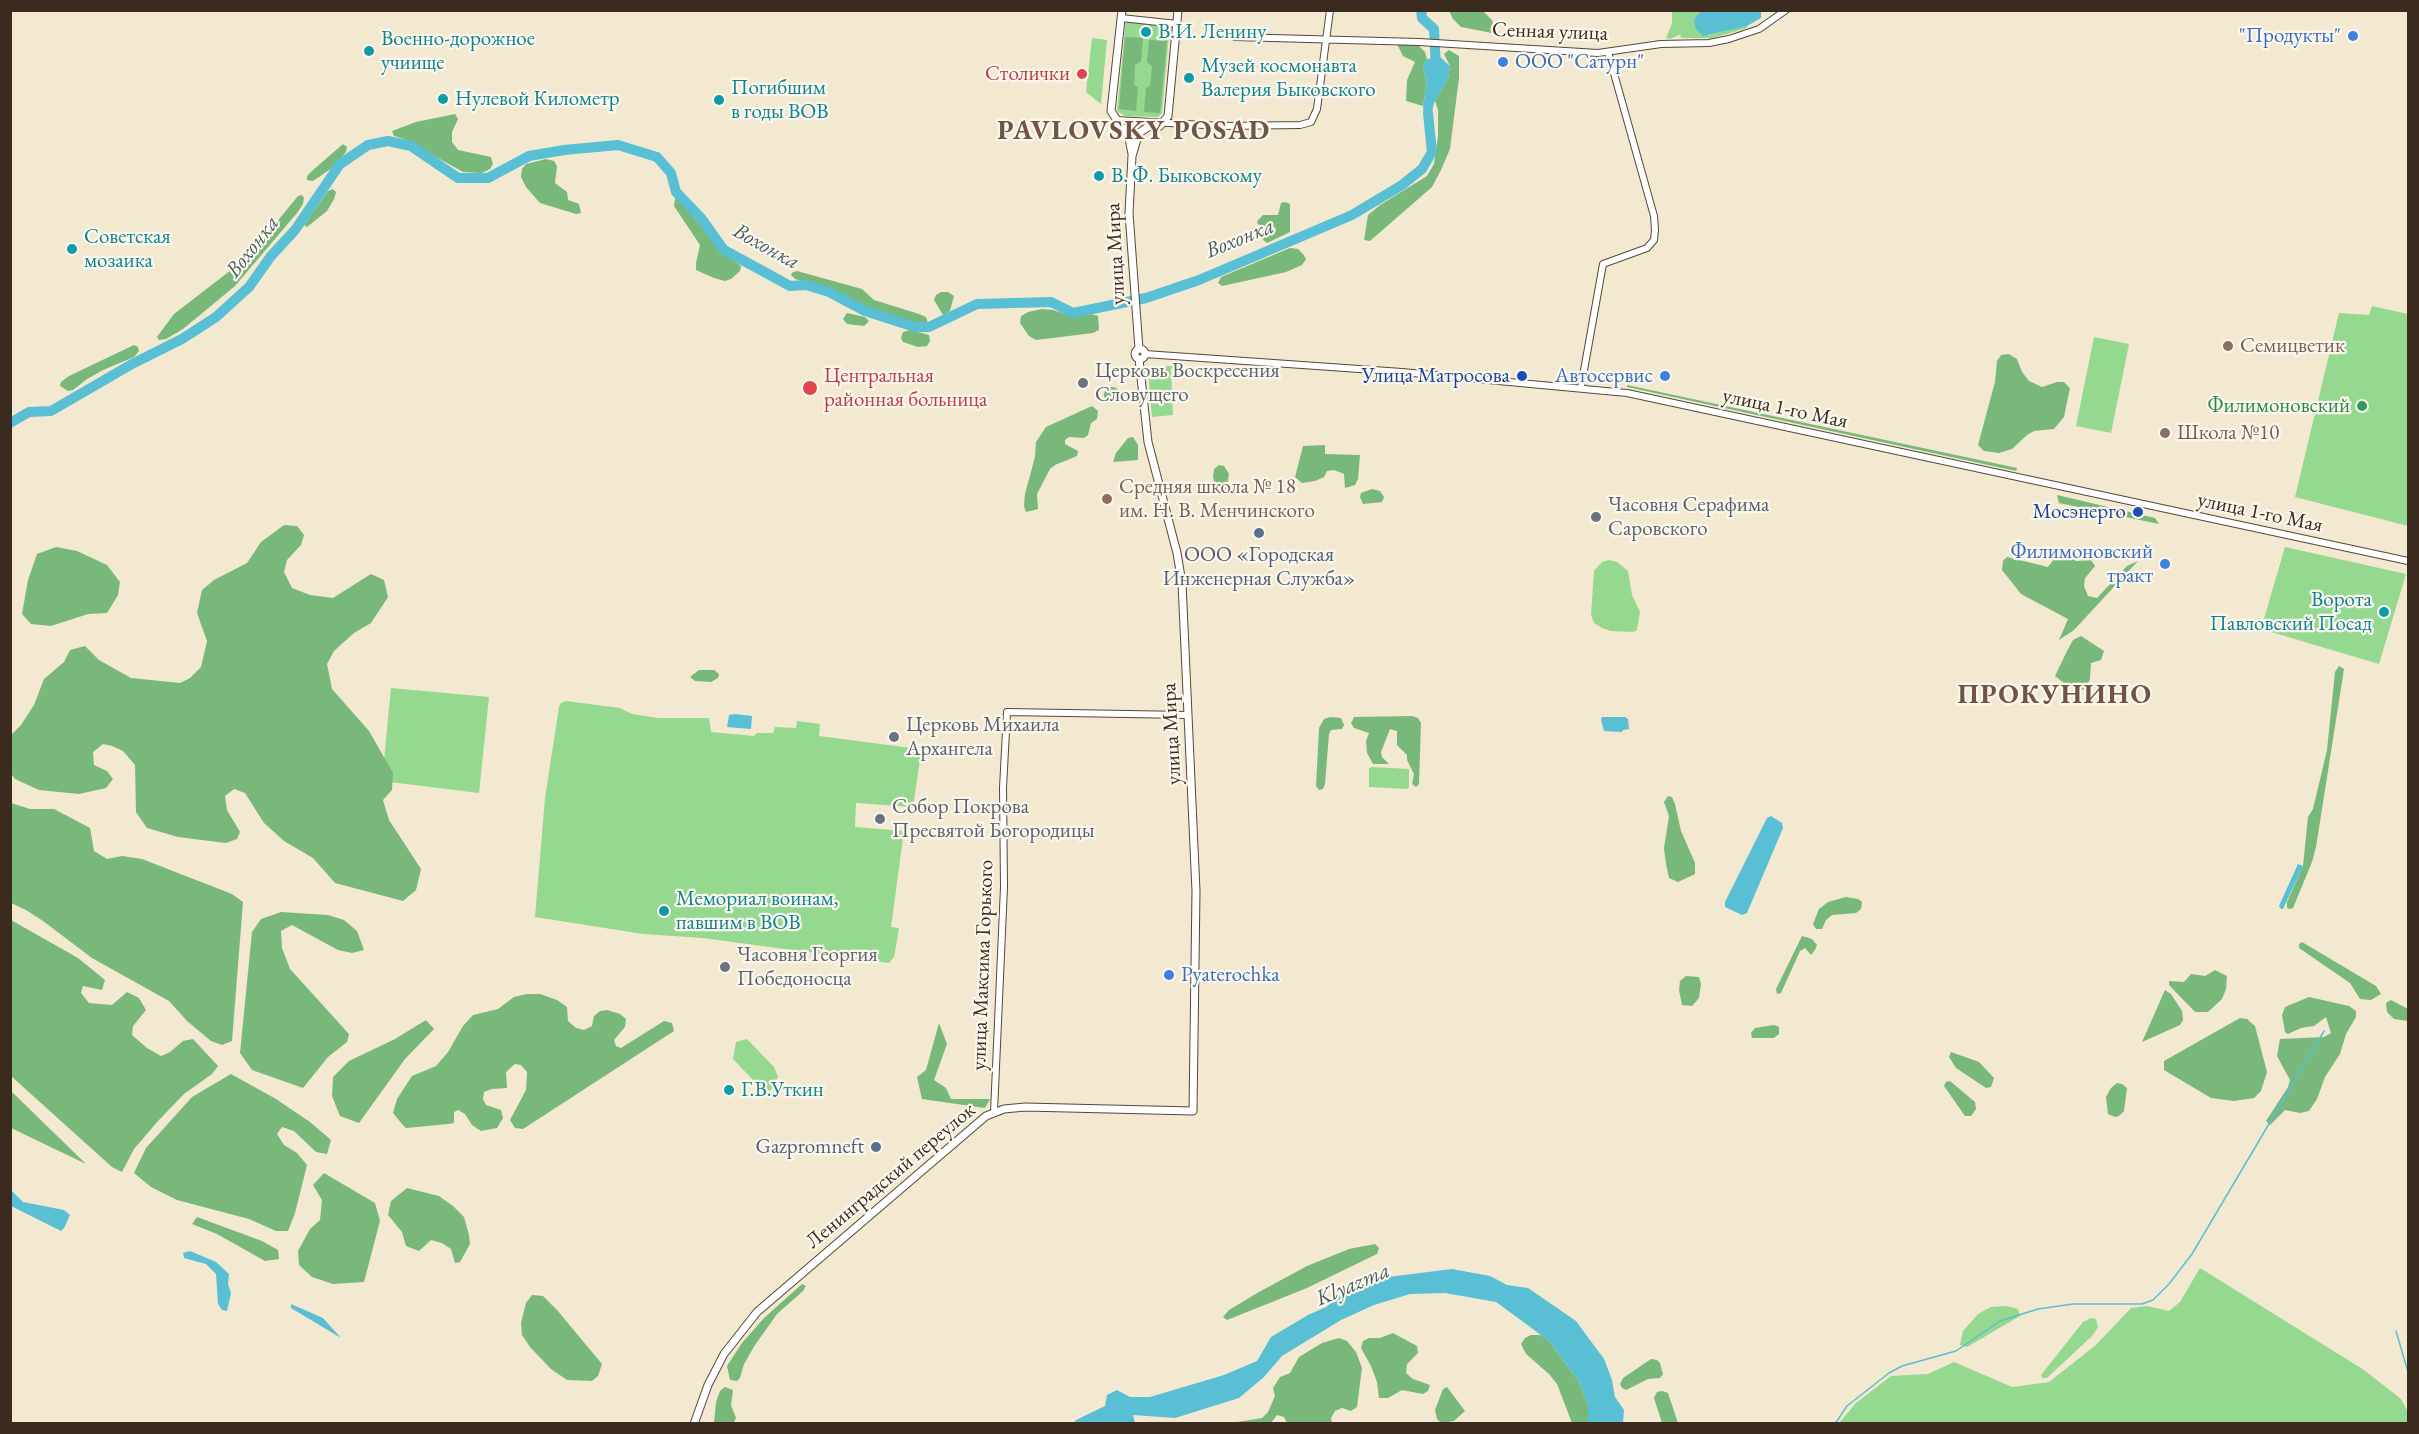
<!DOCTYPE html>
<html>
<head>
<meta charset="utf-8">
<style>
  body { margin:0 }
  #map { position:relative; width:2419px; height:1434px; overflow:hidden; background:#f2e9d0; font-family:"EB Garamond",serif }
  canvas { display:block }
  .frame { position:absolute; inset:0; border:12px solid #3b2a1e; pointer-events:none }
</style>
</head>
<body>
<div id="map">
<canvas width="2419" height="1434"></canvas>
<div class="frame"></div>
</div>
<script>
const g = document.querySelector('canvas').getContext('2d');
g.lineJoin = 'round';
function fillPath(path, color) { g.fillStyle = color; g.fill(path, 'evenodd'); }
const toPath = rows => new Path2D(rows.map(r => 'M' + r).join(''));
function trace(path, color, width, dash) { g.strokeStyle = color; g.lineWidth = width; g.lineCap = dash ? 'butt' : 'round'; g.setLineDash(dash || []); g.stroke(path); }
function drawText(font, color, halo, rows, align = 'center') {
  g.font = font + ' "EB Garamond",serif'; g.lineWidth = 4.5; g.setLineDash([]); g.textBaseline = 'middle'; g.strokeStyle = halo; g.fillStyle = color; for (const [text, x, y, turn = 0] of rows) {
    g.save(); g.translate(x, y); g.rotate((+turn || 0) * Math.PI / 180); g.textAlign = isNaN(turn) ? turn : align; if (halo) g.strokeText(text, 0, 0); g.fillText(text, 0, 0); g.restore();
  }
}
const green = toPath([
  [1672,11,1703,11,1696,16,1694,21,1709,35,1741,26,1747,26,1747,28,1713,38,1684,38,1680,37,1681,34,1670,39,1666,38,1672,23],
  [1126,19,1170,24,1162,113,1158,117,1125,116,1117,111],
  [1092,38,1107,40,1101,104,1086,92],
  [2372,306,2408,314,2408,526,2295,497,2339,313,2369,315],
  [2094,337,2129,344,2111,433,2076,426],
  [1161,366,1174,366,1171,369,1173,415,1152,417,1148,370],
  [2285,547,2406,574,2379,664,2261,629],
  [1609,560,1617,562,1628,571,1632,595,1640,612,1637,630,1633,632,1611,631,1602,628,1594,623,1591,615,1594,571,1602,562],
  [391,688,489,697,479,793,382,781],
  [566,701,620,708,632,714,658,718,709,718,711,732,754,736,757,733,773,733,775,727,796,728,797,721,820,724,819,736,911,748,911,752,921,753,913,807,856,803,855,827,904,831,891,927,899,928,894,957,889,963,703,938,643,934,535,917,545,798,559,707,561,703],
  [1371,767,1409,769,1409,787,1407,789,1369,787,1369,769],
  [747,1039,774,1067,778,1077,770,1091,756,1083,733,1059,736,1042],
  [2200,1268,2364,1370,2401,1399,2408,1412,2408,1423,1839,1423,1856,1403,1891,1376,1928,1374,1954,1362,2012,1387,2049,1382,2096,1345,2131,1308,2147,1306,2169,1311,2180,1302],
  [2007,1306,2018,1309,2020,1316,1967,1347,1960,1345,1963,1331,1978,1314,1991,1307],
  [2091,1318,2096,1319,2098,1327,2092,1336,2047,1378,2042,1378,2041,1375,2083,1322]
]);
const forest = toPath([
  [1449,11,1483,11,1492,20,1494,28,1492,33,1461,27,1453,19],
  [1125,37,1143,38,1141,61,1135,65,1134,85,1138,87,1136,111,1119,109],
  [1149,40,1167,41,1160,113,1144,112,1146,88,1150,86,1152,66,1147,62],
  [1397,44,1417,44,1425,52,1427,59,1423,66,1427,84,1423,106,1406,101,1407,80,1415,62,1403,56],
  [1449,50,1459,56,1459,78,1450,149,1441,170,1432,187,1370,241,1364,240,1368,215,1380,205,1427,176,1434,164,1438,136,1438,110,1435,101,1448,79,1450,66,1444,54],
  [455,114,458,119,452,132,452,142,458,150,491,157,493,164,490,169,482,173,463,172,404,139,394,136,392,131,416,122],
  [343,144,347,147,346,152,332,168,313,181,307,180,307,176,313,170],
  [546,159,554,161,557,166,555,183,567,192,568,200,579,204,581,213,576,214,540,203,526,187,521,177,522,169,526,164],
  [333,189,336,192,334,199,327,211,307,227,304,225,309,218,328,191],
  [302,195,304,198,303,204,297,213,235,286,183,329,166,339,159,340,157,337,174,314,235,267,271,229,298,196],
  [675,199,679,199,720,250,741,266,740,271,731,279,725,281,714,278,696,270,696,263,700,245,674,206],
  [1285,202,1290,204,1290,232,1267,243,1261,238,1260,234,1264,229,1257,223,1258,220,1263,215,1278,215,1281,203],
  [1290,248,1298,249,1303,254,1306,259,1302,265,1286,272,1222,286,1218,283,1221,277],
  [797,271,862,289,874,300,919,314,926,317,928,323,916,324,872,310,825,288,795,279,791,275,793,272],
  [941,292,948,292,954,296,950,311,943,315,934,300,936,295],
  [1042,309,1053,310,1071,316,1087,313,1098,316,1099,330,1093,333,1036,340,1029,336,1020,323,1021,316,1028,312],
  [847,313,865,317,869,321,864,326,847,324,843,319],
  [910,330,929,335,930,341,927,346,918,347,903,342,901,338,903,332],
  [134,345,138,347,139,351,134,357,103,370,87,379,73,390,68,391,60,386,61,382,69,376],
  [2009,354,2017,359,2022,372,2029,381,2042,387,2057,382,2064,382,2070,388,2064,417,2054,429,2034,431,2027,435,2012,449,1999,453,1984,451,1978,445,1995,382,1997,361,2001,355],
  [1627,385,2017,468,2016,471,1627,387],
  '1104 395a8 8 0 1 1 16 0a8 8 0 1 1-16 0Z',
  [1092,406,1098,411,1097,419,1091,423,1088,435,1084,438,1069,437,1065,440,1065,444,1078,451,1077,456,1055,465,1050,469,1037,494,1038,509,1026,512,1024,506,1025,494,1035,457,1036,442,1046,427],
  [1133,437,1138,445,1138,460,1113,462,1116,453,1128,438],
  [1325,445,1325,454,1360,455,1358,479,1355,485,1345,488,1344,474,1334,470,1327,471,1324,477,1315,481,1302,483,1295,477,1303,446],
  [1219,465,1224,466,1229,474,1226,492,1218,490,1213,478,1214,469],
  [1372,489,1380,491,1384,497,1382,502,1363,504,1360,497,1361,493],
  [2057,495,2155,518,2159,524,2059,503],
  [284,525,297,526,304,535,301,545,287,560,284,572,292,588,310,595,333,598,371,574,384,580,388,597,371,623,354,633,334,651,327,664,332,689,369,731,393,773,392,790,383,800,389,820,421,869,416,890,403,901,335,883,313,858,284,841,264,823,245,793,234,789,225,796,227,810,240,832,237,839,226,843,178,837,147,828,136,812,135,765,123,751,112,746,103,744,93,752,94,765,107,771,113,779,106,788,79,794,39,790,15,779,11,774,11,735,21,725,34,705,44,679,64,662,70,650,85,646,99,660,131,678,180,683,190,678,201,667,207,641,197,613,202,590,214,580,247,563,261,542],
  [56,547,77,551,107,565,120,582,118,595,107,613,88,614,51,626,31,624,22,614,28,580,37,554],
  [2066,554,2076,561,2091,560,2095,566,2085,578,2084,586,2088,596,2097,598,2127,566,2138,561,2074,630,2059,640,2068,619,2021,594,2002,570,2003,561,2007,557,2048,567,2057,555],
  [2081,636,2104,651,2101,660,2091,663,2090,679,2086,689,2081,690,2065,684,2055,676,2067,651,2073,640],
  [2339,666,2344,669,2316,847,2312,862,2293,908,2290,909,2287,908,2287,902,2303,866,2308,817,2313,809,2327,750,2335,672],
  [699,670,714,670,719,674,718,678,711,682,695,681,690,677],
  [1412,716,1418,718,1421,723,1419,784,1416,787,1412,784,1414,774,1407,760,1407,755,1397,745,1397,731,1390,729,1381,752,1382,757,1389,764,1373,764,1367,753,1366,741,1369,733,1354,728,1351,723,1354,717],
  [1330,717,1341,718,1344,725,1342,729,1331,730,1329,734,1325,784,1323,789,1319,790,1316,786,1319,728,1324,719],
  [1668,796,1672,797,1675,804,1681,831,1695,863,1695,874,1678,882,1669,878,1666,864,1664,848,1669,816,1664,802],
  [11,803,30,809,54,809,90,828,94,851,107,859,122,856,142,859,232,894,243,902,232,1041,222,1045,211,1041,187,1021,169,1001,92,958,43,921,26,910,11,903],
  [1846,897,1858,899,1862,902,1861,909,1856,913,1832,915,1826,920,1822,929,1816,929,1813,924,1819,909,1828,902],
  [281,912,328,915,344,920,357,931,364,950,352,953,338,950,292,925,281,931,282,948,290,969,349,1034,347,1042,328,1057,303,1088,252,1070,240,1053,252,932,261,919],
  [11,920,78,958,105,980,102,990,83,986,81,993,89,1003,112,1005,127,992,139,998,146,1010,133,1026,132,1035,147,1048,161,1056,170,1052,183,1041,193,1039,218,1066,212,1074,184,1094,158,1121,134,1149,122,1172,112,1167,11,1076],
  [1802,936,1812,939,1817,945,1815,950,1811,955,1805,948,1800,951,1781,993,1777,994,1776,989],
  [2302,942,2376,986,2381,994,2371,1000,2360,999,2350,983,2299,948,2299,944],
  [2215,970,2227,976,2226,989,2222,999,2208,1012,2195,1012,2169,985,2169,981,2184,982,2191,974,2205,976],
  [1686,976,1699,977,1701,984,1699,998,1692,1006,1682,1005,1679,990,1680,981],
  [2165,990,2171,994,2182,1011,2183,1020,2180,1025,2142,1042],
  [527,994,540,994,557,1000,567,1007,568,1021,576,1028,584,1030,592,1026,594,1016,600,1011,607,1010,620,1014,626,1019,625,1027,614,1040,616,1046,621,1048,664,1021,672,1023,674,1031,523,1129,515,1128,510,1120,526,1090,527,1072,521,1065,515,1064,506,1072,507,1088,492,1089,484,1092,483,1099,486,1105,501,1110,503,1118,497,1128,481,1131,472,1125,465,1114,458,1110,454,1112,454,1123,448,1124,406,1128,402,1124,393,1113,397,1099,412,1076,436,1066,448,1052,463,1026,473,1015,498,1009,514,997],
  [2309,997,2349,1006,2356,1011,2356,1017,2346,1034,2340,1054,2325,1077,2317,1099,2309,1111,2300,1113,2285,1110,2270,1125,2266,1121,2288,1087,2290,1080,2277,1056,2280,1039,2324,1037,2331,1033,2326,1017,2314,1026,2301,1028,2288,1034,2285,1032,2282,1015,2285,1007],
  [2391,1000,2408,1009,2408,1021,2394,1019,2387,1012,2386,1003],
  [2240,1018,2247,1019,2255,1026,2267,1072,2261,1091,2254,1098,2234,1101,2211,1098,2164,1070,2164,1061],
  [426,1020,434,1029,405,1059,359,1123,340,1116,332,1096,333,1077,349,1061,395,1039],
  [939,1023,947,1044,934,1080,946,1088,951,1099,990,1099,985,1108,922,1099,917,1077,926,1070],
  [1774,1025,1779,1027,1779,1034,1774,1038,1752,1038,1751,1033,1755,1028],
  [1951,1052,1979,1062,1994,1078,1991,1087,1986,1088,1956,1068,1949,1057],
  [231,1074,276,1099,310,1122,331,1140,327,1154,316,1152,294,1131,282,1127,277,1134,284,1145,297,1153,307,1165,295,1213,288,1231,276,1231,249,1219,177,1200,151,1187,134,1173,146,1148,192,1097],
  [1950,1081,1975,1102,1976,1109,1971,1116,1965,1116,1944,1086,1946,1082],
  [2117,1083,2122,1084,2127,1088,2124,1111,2119,1116,2115,1117,2108,1114,2106,1097,2111,1088],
  [11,1091,86,1164,11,1128],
  [324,1173,375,1203,380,1221,364,1282,333,1284,312,1277,299,1265,298,1251,310,1229,320,1220,322,1200,313,1185],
  [407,1188,439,1196,453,1206,464,1217,469,1235,470,1244,460,1262,455,1263,451,1249,442,1243,431,1240,419,1251,406,1246,402,1232,388,1215,391,1201],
  [197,1217,262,1241,278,1250,279,1259,265,1261,217,1234,192,1224],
  [1375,1244,1379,1248,1377,1254,1307,1288,1227,1320,1223,1317,1229,1310,1259,1292,1307,1266,1349,1249],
  [802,1284,806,1286,803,1291,777,1314,755,1345,744,1364,740,1378,737,1381,730,1380,727,1366,742,1343,764,1318],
  [532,1295,543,1296,557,1310,602,1364,598,1376,592,1381,567,1380,551,1369,530,1347,522,1335,521,1323,526,1303],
  [1393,1333,1417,1346,1418,1353,1407,1364,1406,1373,1413,1379,1430,1385,1428,1391,1423,1394,1402,1390,1388,1398,1379,1398,1377,1382,1371,1366,1361,1348,1363,1341,1369,1338,1380,1338],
  [1531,1335,1541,1335,1550,1342,1578,1380,1588,1404,1588,1423,1572,1423,1557,1384,1549,1374,1526,1354,1521,1344,1525,1338],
  [1339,1338,1347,1341,1356,1352,1362,1368,1357,1407,1351,1411,1342,1408,1335,1411,1331,1418,1332,1423,1287,1423,1284,1417,1277,1415,1271,1423,1231,1423,1262,1418,1268,1412,1275,1396,1273,1388,1280,1377,1290,1373,1299,1357,1322,1343],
  [1651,1359,1657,1360,1660,1363,1663,1374,1660,1378,1648,1379,1626,1390,1622,1388,1620,1384,1623,1378],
  [725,1387,733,1390,731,1405,736,1418,734,1422,714,1423,716,1402,720,1391],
  [1447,1387,1465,1411,1454,1421,1441,1423,1437,1419,1435,1410,1443,1389],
  [1662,1391,1668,1393,1678,1423,1662,1423,1654,1398,1657,1392]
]);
const water = toPath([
  [1703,10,1761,11,1761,18,1747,26,1703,36,1696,29,1694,21,1696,16],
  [1440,57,1450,66,1448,79,1434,103,1429,126,1425,124,1423,106,1427,84,1423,66,1427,59],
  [735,714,752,716,751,729,727,727,729,715],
  [1602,717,1625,717,1628,719,1629,729,1623,730,1622,732,1604,731,1601,720],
  [1771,816,1782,823,1783,828,1747,913,1742,915,1725,907,1725,902,1767,818],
  [2298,864,2303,866,2283,909,2281,909,2279,906],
  [10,1189,23,1202,64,1210,70,1215,64,1228,61,1231,11,1206],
  [190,1251,216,1262,229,1274,228,1284,231,1293,227,1311,222,1310,218,1304,216,1274,206,1264,184,1258,183,1253],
  [1452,1269,1490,1276,1507,1285,1528,1288,1576,1321,1604,1359,1612,1380,1615,1397,1624,1410,1623,1423,1588,1423,1588,1404,1578,1380,1550,1342,1533,1329,1496,1302,1445,1293,1410,1294,1374,1305,1341,1320,1282,1356,1264,1377,1239,1398,1175,1418,1133,1415,1135,1423,1074,1423,1076,1420,1105,1406,1107,1395,1117,1390,1130,1397,1150,1397,1224,1375,1257,1361,1271,1337,1308,1315,1326,1307,1341,1295,1363,1285,1388,1277],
  [291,1304,323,1318,341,1338,291,1308]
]);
const stream = toPath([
  [2396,1331,2408,1372],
  [1835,1424,1847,1406,1889,1373,1902,1366,1956,1351,2000,1321,2038,1309,2073,1304,2142,1304,2153,1300,2169,1284,2192,1254,2324,1031]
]);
const river = toPath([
  [1421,10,1422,18,1434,29,1436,69],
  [10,423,29,412,51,411,132,364,182,339,216,317,249,287,271,256,295,230,340,164,368,145,388,141,411,146,458,178,488,178,529,156,564,150,618,145,657,157,671,173,676,192,701,218,724,250,790,286,806,285,829,292,865,311,915,327,929,327,977,304,1051,302,1073,313,1146,298,1199,280,1352,215,1402,185,1422,169,1432,152,1428,113]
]);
const tertiary = toPath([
  [1121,18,1177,24],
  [1235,37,1419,42,1598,53,1661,44,1709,43,1729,39,1759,29,1786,10],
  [1116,120,1222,126,1300,125,1311,122,1317,109,1330,10],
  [1145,354,1402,372,1627,393,2408,561],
  [1581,387,1603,264,1647,248,1654,240,1655,230,1654,216,1608,52],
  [994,1112,1004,887,1003,788,1007,712,1187,715]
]);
const secondary = toPath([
  [1122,10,1111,111,1129,138,1132,154],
  [1139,349,1129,213,1132,156,1139,133,1148,127,1160,126,1168,116,1178,10],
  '1135 354a5 5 0 1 1 10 0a5 5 0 1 1-10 0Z',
  [694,1424,708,1385,724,1354,757,1312,986,1116,1004,1109,1025,1107,1193,1111,1196,891,1182,583,1177,553,1148,442,1139,359]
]);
const markers = [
  [1146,32,6,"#0f9aa8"],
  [2353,36,6,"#3f7fe0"],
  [369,51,6,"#0f9aa8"],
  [1503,62,6,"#3f7fe0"],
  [1082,74,6,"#e0444e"],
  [1189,78,6,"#0f9aa8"],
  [443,99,6,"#0f9aa8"],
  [719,100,6,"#0f9aa8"],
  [1099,176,6,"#0f9aa8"],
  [72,249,6,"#0f9aa8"],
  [2228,346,6,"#8d6e63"],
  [1522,376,6,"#1a4fb4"],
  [1665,376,6,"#3f7fe0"],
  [1083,383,6,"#6b7280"],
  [810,388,8,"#e0444e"],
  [2362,406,6,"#2e9e5b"],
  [2165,433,6,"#8d6e63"],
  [1107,499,6,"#8d6e63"],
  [2138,512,6,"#1a4fb4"],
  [1596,517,6,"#6b7280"],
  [1259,533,6,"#5c6f8a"],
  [2165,564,6,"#3f7fe0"],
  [2384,612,6,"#0f9aa8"],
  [894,737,6,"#6b7280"],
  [880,819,6,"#6b7280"],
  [664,911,6,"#0f9aa8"],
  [725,967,6,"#6b7280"],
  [1169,975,6,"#3f7fe0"],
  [729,1090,6,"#0f9aa8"],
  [876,1147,6,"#5c6f8a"]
];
const cultureNames = [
  ["В.И. Ленину",1158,32],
  ["Военно-дорожное",381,39],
  ["учиище",381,63],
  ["Музей космонавта",1201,66],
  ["Валерия Быковского",1201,90],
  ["Погибшим",731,88],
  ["в годы ВОВ",731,112],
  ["Нулевой Километр",455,99],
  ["В. Ф. Быковскому",1111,176],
  ["Советская",84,237],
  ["мозаика",84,261],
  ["Ворота",2372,600,"right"],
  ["Павловский Посад",2372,624,"right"],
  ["Мемориал воинам,",676,899],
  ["павшим в ВОВ",676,923],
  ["Г.В.Уткин",741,1090]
];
const streetNames = [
  ["Сенная улица",1550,32,2],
  ["улица Мира",1116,254,-93],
  ["улица 1-го Мая",1785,409,12],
  ["улица 1-го Мая",2260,513,12],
  ["улица Мира",1172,734,-93],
  ["улица Максима Горького",983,965,-88],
  ["Ленинградский переулок",891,1176,-40]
];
const shopNames = [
  ["\"Продукты\"",2341,36],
  ["ООО \"Сатурн\"",1515,62,"left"],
  ["Автосервис",1653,376],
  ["Филимоновский",2153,552],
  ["тракт",2153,576],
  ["Pyaterochka",1181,975,"left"]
];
const healthNames = [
  ["Столички",1070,74],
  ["Центральная",824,376,"left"],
  ["районная больница",824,400,"left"]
];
const educationNames = [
  ["Семицветик",2240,346],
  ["Школа №10",2177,433],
  ["Средняя школа № 18",1119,487],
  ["им. Н. В. Менчинского",1119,511]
];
const worshipNames = [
  ["Церковь Воскресения",1095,371],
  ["Словущего",1095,395],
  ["Часовня Серафима",1608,505],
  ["Саровского",1608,529],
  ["Церковь Михаила",906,725],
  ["Архангела",906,749],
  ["Собор Покрова",892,807],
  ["Пресвятой Богородицы",892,831],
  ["Часовня Георгия",737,955],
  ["Победоносца",737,979]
];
const transitNames = [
  ["Улица Матросова",1510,376],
  ["Мосэнерго",2126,512]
];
const leisureNames = [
  ["Филимоновский",2350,406]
];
const serviceNames = [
  ["ООО «Городская",1259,555],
  ["Инженерная Служба»",1259,579],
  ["Gazpromneft",864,1147,"right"]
];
const waterNames = [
  ["Вохонка",1240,239,-22],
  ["Вохонка",253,247,-52],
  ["Вохонка",766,247,29],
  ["Klyazma",1353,1285,-23]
];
const districtNames = [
  ["PAVLOVSKY POSAD",1134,132],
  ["ПРОКУНИНО",2055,696]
];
fillPath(green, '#95d88f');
fillPath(forest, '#78b87a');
fillPath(water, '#58bfd5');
trace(stream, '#58bfd5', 1.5);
trace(river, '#58bfd5', 10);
trace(tertiary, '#564739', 8);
trace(secondary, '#564739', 9);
trace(tertiary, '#fff', 6);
trace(secondary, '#fff', 7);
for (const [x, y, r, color] of markers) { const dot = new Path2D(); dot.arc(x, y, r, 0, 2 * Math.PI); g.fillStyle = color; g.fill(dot); trace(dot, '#fbf7ec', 2); }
drawText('21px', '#0d838f', '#fbf7ec', cultureNames, 'left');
drawText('21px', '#3b2a1e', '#fbf7ec', streetNames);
drawText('21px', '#366cbe', '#fbf7ec', shopNames, 'right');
drawText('21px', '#be3a42', '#fbf7ec', healthNames, 'right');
drawText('21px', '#785e54', '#fbf7ec', educationNames, 'left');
drawText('21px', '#5b616d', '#fbf7ec', worshipNames, 'left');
drawText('21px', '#164399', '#fbf7ec', transitNames, 'right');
drawText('21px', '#27864d', '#fbf7ec', leisureNames, 'right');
drawText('21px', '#4e5e75', '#fbf7ec', serviceNames);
drawText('italic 22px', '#455e5e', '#fbf7ec', waterNames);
g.letterSpacing = '1.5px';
drawText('bold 27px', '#725345', '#fbf7ec', districtNames);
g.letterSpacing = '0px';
</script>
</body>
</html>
